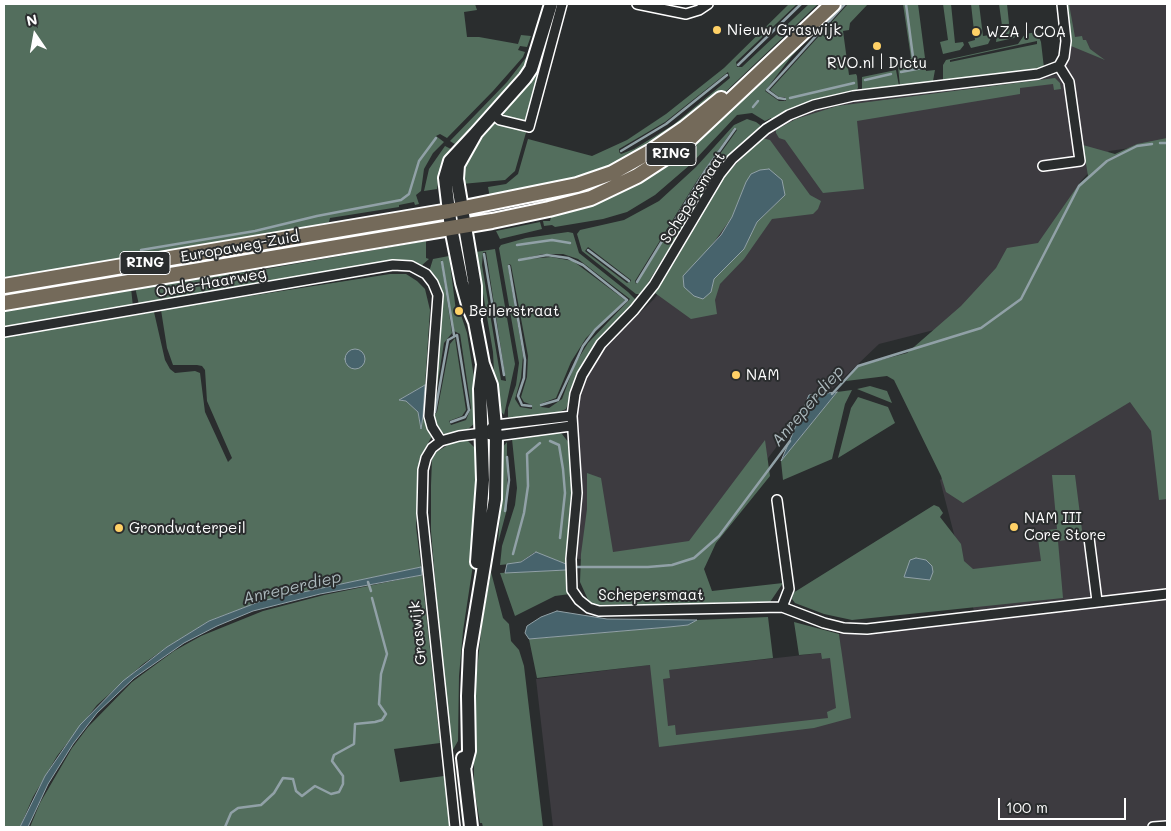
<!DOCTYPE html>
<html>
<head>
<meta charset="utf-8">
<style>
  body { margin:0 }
  #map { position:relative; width:1171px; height:831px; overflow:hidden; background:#2a2d2e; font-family:Mali,sans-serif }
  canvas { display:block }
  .frame { position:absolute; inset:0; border:5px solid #fff; pointer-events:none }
  .north { position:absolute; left:10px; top:10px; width:50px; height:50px; -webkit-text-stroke:4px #2a2d2e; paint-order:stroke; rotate:348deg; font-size:14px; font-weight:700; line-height:20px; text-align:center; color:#fff }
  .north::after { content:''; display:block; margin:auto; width:18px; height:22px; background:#fff; clip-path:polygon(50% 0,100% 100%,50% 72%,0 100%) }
  .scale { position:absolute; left:998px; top:798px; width:128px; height:22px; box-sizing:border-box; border:2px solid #fff; border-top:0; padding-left:6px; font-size:15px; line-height:18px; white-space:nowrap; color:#fff; -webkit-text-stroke:4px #2a2d2e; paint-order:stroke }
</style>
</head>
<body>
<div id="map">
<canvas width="1171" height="831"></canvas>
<div class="frame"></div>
<div class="north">N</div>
<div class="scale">100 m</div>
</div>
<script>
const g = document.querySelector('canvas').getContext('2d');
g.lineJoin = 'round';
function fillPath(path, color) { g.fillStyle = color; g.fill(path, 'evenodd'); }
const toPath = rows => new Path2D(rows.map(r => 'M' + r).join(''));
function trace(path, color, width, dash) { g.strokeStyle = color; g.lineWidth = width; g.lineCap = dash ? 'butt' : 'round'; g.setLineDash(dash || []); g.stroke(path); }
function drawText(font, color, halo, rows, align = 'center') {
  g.font = font + ' Mali,sans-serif'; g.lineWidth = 4; g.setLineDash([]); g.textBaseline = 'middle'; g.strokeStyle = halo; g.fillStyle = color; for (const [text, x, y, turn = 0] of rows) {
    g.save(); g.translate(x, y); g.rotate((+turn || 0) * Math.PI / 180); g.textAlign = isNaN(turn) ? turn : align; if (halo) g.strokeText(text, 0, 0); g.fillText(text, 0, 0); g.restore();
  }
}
const built = toPath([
  [1060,4,1167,4,1167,143,1109,151,1080,182,1050,248,934,330,879,344,791,428,694,555,576,559,581,483,577,433,578,413,581,393,591,367,606,346,654,299,677,268,737,161,753,144,776,126,815,109,857,99,1056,75,1065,65],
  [1167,287,1167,827,553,827,536,679,650,665,669,670,821,653,841,649,839,634,976,619,940,480]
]);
const green = toPath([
  [4,4,475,4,477,10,464,12,467,37,479,37,518,44,521,35,531,36,527,47,520,46,518,50,525,52,523,57,493,91,447,138,440,134,436,136,444,142,433,153,424,169,421,191,416,195,419,204,415,205,414,202,399,205,399,207,330,218,329,222,257,239,4,282],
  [789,4,797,4,736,62,737,67,742,67,809,4,818,4,719,98,688,123,599,173,490,198,488,187,506,184,518,174,528,139,592,156,627,140,666,114,724,68],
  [728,72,730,78,673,125,634,149,621,154,619,152,619,149,665,122],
  [838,4,842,4,791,57,765,91,779,101,786,101,785,97,779,97,770,90,848,4,868,4,850,23,849,30,843,31,849,75,856,74,857,76,858,88,855,92,811,102,772,120,771,118,765,121,752,113,737,115,691,164,655,195,627,212,603,219,555,227,552,225,544,226,543,221,550,221,551,217,617,191],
  [903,4,918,4,925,58,905,61,911,58],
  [943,4,951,4,955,43,963,42,964,45,960,50,943,54,940,42,948,40],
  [971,4,979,4,983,36,990,35,991,38,988,44,971,48,968,42,975,40],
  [999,4,1007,4,1010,33,1018,33,1014,38,996,42,997,34,1003,33],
  [1065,4,1069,4,1075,37,1082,36,1083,40,1086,40,1090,49,1105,60,1071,46],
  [1037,32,1041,42,1044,68,943,81,943,65,946,60,1018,44,1025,34],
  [1037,41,1037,44,950,62,950,60],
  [542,54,546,54,528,118,522,122,504,117,504,112],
  [528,55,531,57,522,74,455,144,453,143,450,141,507,82],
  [925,62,926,71,935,70,933,81,900,86,898,67],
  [896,70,899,86,862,89,862,77],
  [1055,78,1060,83,1061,89,1054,90,1053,84,1020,88,1020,94,857,121,864,189,823,193,785,140,779,138,776,133,776,130,796,119,837,106],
  [747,119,756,122,760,125,760,128,729,156,712,179,641,294,636,294,582,251,577,234,580,230,624,220,659,201,696,167,734,125],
  [734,128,737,130,696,188,636,284,635,281,698,179],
  [588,247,631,280,631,281,627,283,585,251],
  [491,123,527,129,515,171,505,180,462,184,462,160],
  [762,138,770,140,810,195,821,201,818,209,813,214,772,219,744,259,720,284,715,300,717,314,691,319,655,293,726,174],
  [746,182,785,195,757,222,744,249,714,279,711,292,709,249,732,217],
  [1167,138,1167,499,1159,500,1151,431,1130,402,963,503,946,492,941,476,894,380,887,376,846,381,858,366,907,353,961,306,996,268,1007,248,1038,243,1079,184,1088,176,1083,145,1115,154,1137,144],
  [445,146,451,149,441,164,437,189,424,191,429,169],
  [540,222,542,229,500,239,496,231],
  [383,227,385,231,316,242,257,257,135,278,133,270],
  [568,232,573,233,579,253,628,292,635,299,635,302,593,348,580,370,566,409,557,413,517,419,508,417,508,408,516,385,519,363,499,248,501,245,526,238],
  [543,254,563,254,578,259,630,299,588,343,575,364,562,399,549,408,541,407,540,404,556,398,571,362,586,338,625,300,573,261,551,257,517,260],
  [509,264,511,265,528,356,527,377,521,397,524,402,532,405,532,409,520,407,515,399,521,378,523,356,508,266],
  [426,241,426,258,429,259,421,266,411,263,139,305,135,287,260,270],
  [495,249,515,364,504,415,498,408,495,394,493,352,476,252],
  [483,252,486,252,506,381,501,380,482,265],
  [449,256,456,311,460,312,467,333,476,390,475,423,467,430,445,434,440,432,432,419,441,307,429,272,433,259],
  [442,260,454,331,460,334,471,408,466,420,451,425,449,421,462,416,466,410,455,338,450,344,437,412,435,414,433,412,444,343,452,333,441,261],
  [390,274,406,274,417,281,425,289,430,310,425,385,399,400,406,401,418,412,421,427,423,416,432,436,419,460,416,527,421,567,261,601,209,621,167,647,143,664,97,705,57,756,33,797,20,827,4,827,4,337,154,312,165,360,170,369,175,373,195,371,200,373,205,412,228,462,232,458,207,401,205,370,202,366,197,365,173,365,167,348,161,310],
  [131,288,133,307,4,329,4,310],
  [870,386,887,391,892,403,857,389],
  [852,390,845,404,832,459,783,480,781,461,837,392],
  [858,397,888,407,895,423,838,458,851,408],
  [555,432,562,434,569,443,572,481,566,564,535,552,519,563,500,565,502,546,515,505,517,488,512,439],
  [765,440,770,476,716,543,704,569,712,591,783,583,770,602,592,605,589,602,580,582,581,554,587,509,587,473,601,478,613,552,689,541],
  [461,441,468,441,478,451,479,525,463,631,459,676,458,741,450,755,431,531,431,485,432,459,435,453,451,443],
  [507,442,507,509,498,543,501,500,500,450],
  [1052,475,1075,475,1083,538,1058,541,1063,598,852,620,824,614,795,603,792,599,793,593,934,505,939,507,943,513,940,517,961,544,964,561,973,569,1041,561,1037,531,1057,529],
  [566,570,566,582,570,594,555,596,515,616,500,573],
  [491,572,503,618,509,624,511,641,519,650,524,666,543,827,483,827,482,823,480,823,474,787,474,698,482,623],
  [422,575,440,743,394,749,400,782,444,776,451,827,30,827,40,803,72,748,88,727,132,682,174,651,201,636,263,611,324,595],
  [768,617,773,658,669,670,670,678,663,679,668,726,675,725,676,735,828,718,827,712,836,708,830,658,822,659,821,653,799,655,794,622,839,634,851,718,814,728,659,747,650,665,537,678,529,639,669,627,688,625,697,620]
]);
const water = toPath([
  [769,169,782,180,785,195,757,222,744,249,714,279,711,292,703,299,694,296,684,287,683,276,721,235,732,217,746,182,751,174,760,170,769,169],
  '345 359a10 10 0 1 1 20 0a10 10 0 1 1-20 0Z',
  [425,385,423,416,421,429,418,412,406,401,399,400,425,385],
  [837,392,781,461,809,395,837,392],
  [536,552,566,564,566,570,505,573,507,564,521,562,536,552],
  [916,558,926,560,932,566,933,572,930,580,904,577,910,560,916,558],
  [421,567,422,575,320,594,253,611,217,626,184,643,134,678,97,713,73,744,48,784,28,827,20,827,45,776,80,725,123,681,167,647,209,621,261,601,421,567],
  [557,611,607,619,697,620,688,625,669,627,529,639,525,633,527,626,541,617,557,611]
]);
const stream = toPath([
  [906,4,913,57],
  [738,65,801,4],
  [901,72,922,68],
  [865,80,891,74],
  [790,98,854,83],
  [785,99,778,98,767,90,845,4],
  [753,107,758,101],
  [1160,143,1167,143],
  [621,151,666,124,727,75],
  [517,245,552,240,570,243],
  [141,250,255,231,317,216,401,200,409,194,419,161,436,138],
  [588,250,629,281],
  [484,254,504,375],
  [519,260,547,255,568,258,583,265,627,300,595,330,583,346,558,400,541,405],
  [442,262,454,335],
  [509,266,525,360,524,378,518,396,522,405,531,406],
  [637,282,705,171,735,129],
  [832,394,858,366,981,328,1021,299,1079,186,1107,161,1137,146,1152,144],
  [435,412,448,340,457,335,469,410,465,417,451,422],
  [550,441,559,445,563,469,565,493,560,538],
  [505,511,509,480,507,457],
  [513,554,524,513,528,486,527,454,540,443],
  [572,567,648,567,672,565,694,558,719,536,790,441],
  [368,582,371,591],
  [225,827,231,813,238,808,261,805,274,793,283,778,293,779,296,791,302,796,315,786,331,794,339,792,343,784,343,776,332,761,334,755,354,744,355,724,375,722,382,720,386,714,379,704,381,674,387,654,372,598]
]);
const street = toPath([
  [637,4,686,14,699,10,708,4],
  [1059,66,1038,74,853,96,814,105,789,115,766,129,732,159,720,174,654,285,634,310,601,344,582,375,575,394,572,416,577,493,571,559,572,590,579,600,589,608,599,611,782,607,824,623,844,628,867,629,1167,594],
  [493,114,500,120,529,127,562,4],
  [1043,166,1080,161,1069,82,1059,66,1064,57,1066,41,1062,4],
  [4,332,393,265,411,266,426,274,433,283,438,295,429,416,432,427,441,441],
  [491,428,496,425,572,416],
  [777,500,789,589,782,607],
  [1089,538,1097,601],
  [455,827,422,513,423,470,426,458,432,448,441,441,459,436,483,433,496,436,571,426],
  [1153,827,1167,826]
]);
const secondary = toPath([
  [475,319,475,286,457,179,458,165,476,133,525,78,531,69,551,4],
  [477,562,483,480,480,389,483,365],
  [463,758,471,827],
  [465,766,469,751,468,696,470,650,495,499,496,436,491,385,483,364,475,322,469,308,462,283,451,228,445,178,450,161,476,133]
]);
const primary = toPath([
  [4,286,449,211,577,185,612,173,653,150,685,128,721,99],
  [4,303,492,221,549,209,591,198,637,176,680,148,833,4]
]);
const markers = [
  [717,30,5,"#ffd166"],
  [976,32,5,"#ffd166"],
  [877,46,5,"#ffd166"],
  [459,311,5,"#ffd166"],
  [736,375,5,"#ffd166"],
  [1014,527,5,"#ffd166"],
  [119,528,5,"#ffd166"]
];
const shields = [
  [671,154,50],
  [145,263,50]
];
const shieldNames = [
  ["RING",671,154],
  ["RING",145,263]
];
const poiNames = [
  ["Nieuw Graswijk",727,30],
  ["WZA | COA",986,32],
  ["RVO.nl | Dictu",877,63,"center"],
  ["Beilerstraat",469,311],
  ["NAM",746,375],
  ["NAM III",1024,518],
  ["Core Store",1024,535],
  ["Grondwaterpeil",129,528]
];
const streetNames = [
  ["Schepersmaat",693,198,-57],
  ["Europaweg-Zuid",240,247,-10],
  ["Oude-Haarweg",211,283,-10],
  ["Schepersmaat",651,595],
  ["Graswijk",418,633,-96]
];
const waterNames = [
  ["Anreperdiep",808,406,-49],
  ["Anreperdiep",292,588,-13]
];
fillPath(built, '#3d3b40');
fillPath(green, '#536e5d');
fillPath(water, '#47636c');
trace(water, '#91a1a7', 1);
trace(stream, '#91a1a7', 2.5);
trace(street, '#fff', 12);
trace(secondary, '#fff', 16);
trace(primary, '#fff', 18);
trace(street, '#2a2d2e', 9);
trace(secondary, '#2a2d2e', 12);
trace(primary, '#746a5a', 14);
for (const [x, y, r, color] of markers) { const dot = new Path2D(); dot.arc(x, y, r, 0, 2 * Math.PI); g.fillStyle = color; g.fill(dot); trace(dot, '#2a2d2e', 2); }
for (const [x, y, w] of shields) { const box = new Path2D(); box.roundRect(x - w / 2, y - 11.5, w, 23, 4); g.fillStyle = '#2a2d2e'; g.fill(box); trace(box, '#fff', 1); }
drawText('bold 14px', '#fff', null, shieldNames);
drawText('15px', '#fff', '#2a2d2e', poiNames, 'left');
drawText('15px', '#fff', '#2a2d2e', streetNames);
drawText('italic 16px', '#acb9bd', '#2a2d2e', waterNames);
</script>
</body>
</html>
